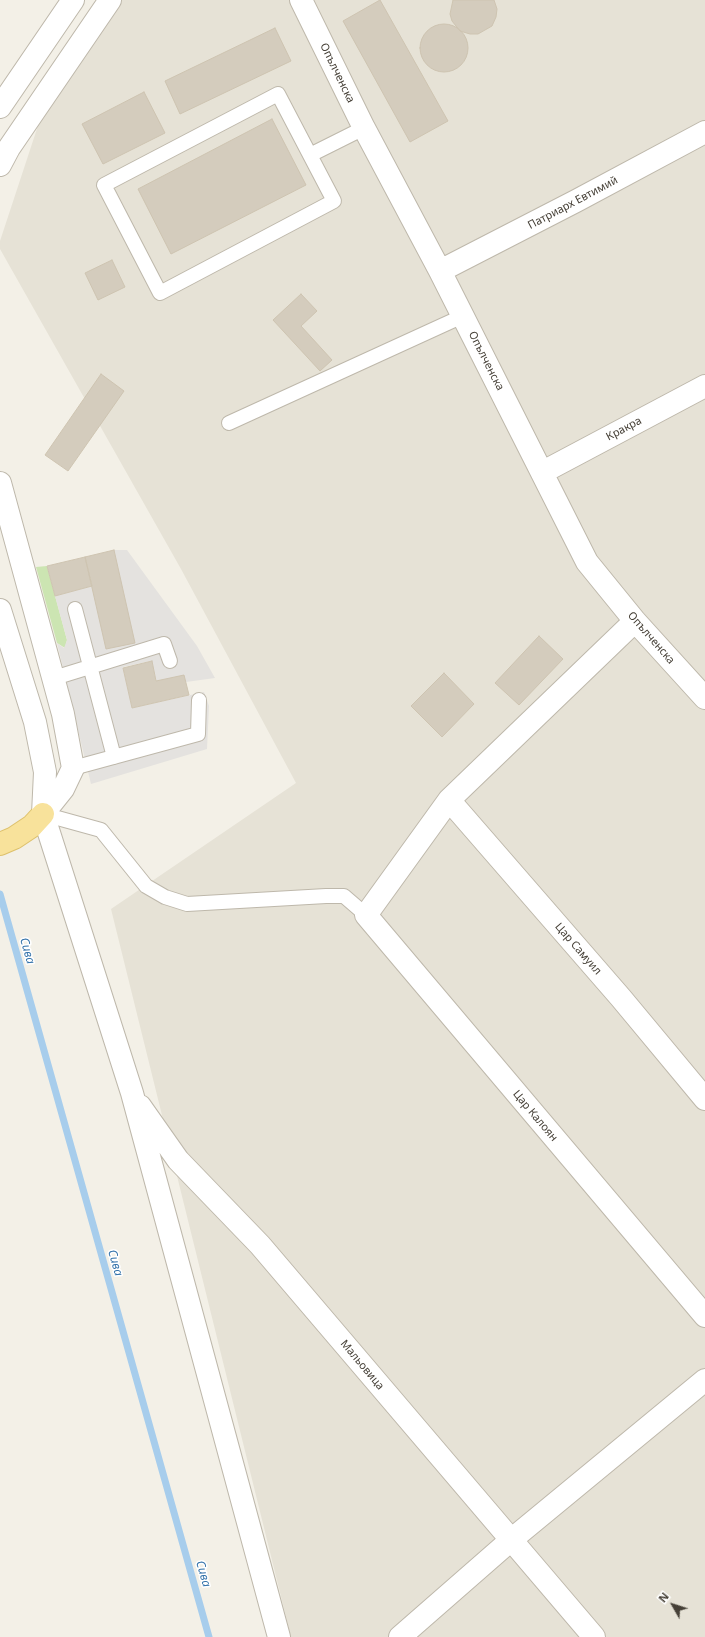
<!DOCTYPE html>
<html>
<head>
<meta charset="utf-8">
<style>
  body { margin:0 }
  #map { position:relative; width:705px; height:1637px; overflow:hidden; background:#f3f0e7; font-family:"Noto Sans",sans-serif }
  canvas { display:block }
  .north { position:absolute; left:653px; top:1585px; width:40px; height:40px; -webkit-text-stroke:3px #fff; paint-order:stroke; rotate:309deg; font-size:11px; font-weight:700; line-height:16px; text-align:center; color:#464037 }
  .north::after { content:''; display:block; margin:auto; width:14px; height:18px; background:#464037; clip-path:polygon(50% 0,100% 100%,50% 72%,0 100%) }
</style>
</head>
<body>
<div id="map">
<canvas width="705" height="1637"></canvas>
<div class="north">N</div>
</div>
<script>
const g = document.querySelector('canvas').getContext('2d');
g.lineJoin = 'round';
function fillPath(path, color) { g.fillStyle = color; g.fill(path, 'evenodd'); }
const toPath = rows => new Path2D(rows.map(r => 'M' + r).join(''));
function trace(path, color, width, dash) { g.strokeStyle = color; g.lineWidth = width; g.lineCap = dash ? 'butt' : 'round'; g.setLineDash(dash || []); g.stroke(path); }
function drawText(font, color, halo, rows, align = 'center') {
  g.font = font + ' "Noto Sans",sans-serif'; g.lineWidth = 3; g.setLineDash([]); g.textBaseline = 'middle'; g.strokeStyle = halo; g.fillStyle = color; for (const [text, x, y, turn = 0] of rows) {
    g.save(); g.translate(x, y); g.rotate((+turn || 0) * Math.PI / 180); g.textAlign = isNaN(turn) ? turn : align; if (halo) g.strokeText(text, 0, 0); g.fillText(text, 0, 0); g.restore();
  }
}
const residential = toPath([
  [116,0,705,0,705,1637,291,1637,111,909,296,783,181,569,0,249,0,241,55,74]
]);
const green = toPath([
  [47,566,67,640,65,648,57,643,36,567]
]);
const parking = toPath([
  [114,550,127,550,197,646,215,678,186,682,156,681,151,661,123,667,132,708,204,692,209,706,207,749,91,784,57,643,64,648,67,640,55,596,92,586]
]);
const stream = toPath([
  [0,894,209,1637]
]);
const building = toPath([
  [380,0,448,121,410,142,343,21,380,0],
  [453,0,494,0,497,9,496,17,492,26,478,34,470,34,460,31,452,21,450,14,453,0],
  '420 48a24 24 0 1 1 48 0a24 24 0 1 1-48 0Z',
  [275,28,291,61,180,114,165,81,275,28],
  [144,92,165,133,103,164,82,124,144,92],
  [272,119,306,185,171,254,138,189,272,119],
  [112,260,125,287,98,300,85,273,112,260],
  [301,294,317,311,301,326,332,360,320,371,273,320,301,294],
  [101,374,124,391,68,471,45,455,101,374],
  [114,550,135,643,106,649,85,557,114,550],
  [85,557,92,586,55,596,47,566,85,557],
  [539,636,563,659,519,705,495,683,539,636],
  [152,661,156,681,184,675,189,695,132,708,123,668,152,661],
  [444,673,474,704,442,737,411,706,444,673]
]);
const service = toPath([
  [278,94,334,201,160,293,104,185,278,94],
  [310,155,364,128],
  [229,423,463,316],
  [75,609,114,757],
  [54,678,164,644,170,661],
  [73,768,198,734,199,700],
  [43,814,101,830,146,886,165,897,187,904,326,896,344,896,366,915]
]);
const minor = toPath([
  [301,0,364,128,440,271,587,562,635,621,705,698],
  [440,271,576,201,705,132],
  [543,472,705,386],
  [635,621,449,800,366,915,705,1316],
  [449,800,621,998,705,1099],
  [43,814,132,1093,279,1637],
  [140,1106,178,1160,260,1245,594,1637],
  [400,1637,511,1540,705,1380]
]);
const tertiary = toPath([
  [0,107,73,0],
  [0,165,9,148,110,0],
  [0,483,63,714,73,768,63,789,43,814],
  [0,610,35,722,45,772,43,814]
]);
const primary = toPath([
  [0,844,14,838,32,826,43,814]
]);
const streetNames = [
  ["Опълченска",337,73,64],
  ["Патриарх Евтимий",573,203,-28],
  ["Опълченска",486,361,63],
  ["Кракра",624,429,-28],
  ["Опълченска",651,638,49],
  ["Цар Самуил",578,949,49],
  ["Цар Калоян",535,1116,50],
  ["Мальовица",362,1365,50]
];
const waterNames = [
  ["Сива",27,951,74],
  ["Сива",115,1263,74],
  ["Сива",203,1574,74]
];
fillPath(residential, '#e6e2d6');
fillPath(green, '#cce5b2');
fillPath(parking, '#e4e2df');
trace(stream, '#a7cdec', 7);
fillPath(building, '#d4ccbd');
trace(building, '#cec4b1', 1);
trace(service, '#beb8ab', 16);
trace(minor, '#beb8ab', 24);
trace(tertiary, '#beb8ab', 24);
trace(primary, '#ddc06b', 24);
trace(service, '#fff', 14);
trace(minor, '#fff', 22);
trace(tertiary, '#fff', 22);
trace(primary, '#f8e29b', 22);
drawText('11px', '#464037', '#fff', streetNames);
drawText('italic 12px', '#3674ab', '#fff', waterNames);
</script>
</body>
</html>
